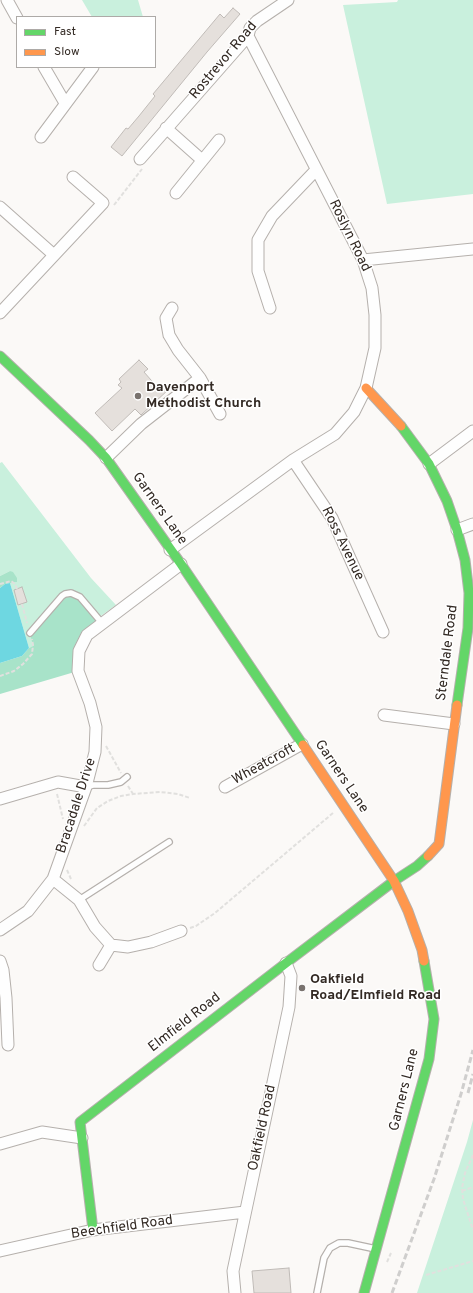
<!DOCTYPE html>
<html>
<head>
<meta charset="utf-8">
<style>
  body { margin:0 }
  #map { position:relative; width:473px; height:1293px; overflow:hidden; background:#fbf9f7; font-family:Overpass,sans-serif }
  canvas { display:block }
  .legend { position:absolute; left:16px; top:16px; width:140px; height:52px; box-sizing:border-box; background:#fff; border:1px solid #adaaa7; margin:0; padding:5px 7px; list-style:none; font-size:12px; color:#332a24 }
  .legend li { display:flex; align-items:center; gap:8px; height:20px }
  .legend b { width:20px; border:1px solid #adaaa7 }
</style>
</head>
<body>
<div id="map">
<canvas width="473" height="1293"></canvas>
<ul class="legend">
<li><b style="height:5px;background:#63d668"></b>Fast</li>
<li><b style="height:5px;background:#ff974d"></b>Slow</li>
</ul>
</div>
<script>
const g = document.querySelector('canvas').getContext('2d');
g.lineJoin = 'round';
function fillPath(path, color) { g.fillStyle = color; g.fill(path, 'evenodd'); }
const toPath = rows => new Path2D(rows.map(r => 'M' + r).join(''));
function trace(path, color, width, dash) { g.strokeStyle = color; g.lineWidth = width; g.lineCap = dash ? 'butt' : 'round'; g.setLineDash(dash || []); g.stroke(path); }
function drawText(font, color, halo, rows, align = 'center') {
  g.font = font + ' Overpass,sans-serif'; g.lineWidth = 3; g.setLineDash([]); g.textBaseline = 'middle'; g.strokeStyle = halo; g.fillStyle = color; for (const [text, x, y, turn = 0] of rows) {
    g.save(); g.translate(x, y); g.rotate((+turn || 0) * Math.PI / 180); g.textAlign = isNaN(turn) ? turn : align; if (halo) g.strokeText(text, 0, 0); g.fillText(text, 0, 0); g.restore();
  }
}
const green = toPath([
  [82,0,138,0,143,17,92,17],
  [398,0,473,0,473,194,387,204,343,5,397,2],
  [2,462,91,578,116,605,98,618,29,648,10,583,17,582,10,571,0,576,0,463],
  [473,1120,473,1293,417,1293,467,1142]
]);
const forest = toPath([
  [10,571,13,572,17,578,17,582,5,584,0,588,0,576],
  [65,594,74,594,102,623,87,635,78,671,0,694,0,663,22,656,29,648,33,646,30,633]
]);
const water = toPath([
  [10,583,29,648,22,656,0,663,0,588,5,584]
]);
const building = toPath([
  [233,8,240,14,207,52,122,156,111,147,126,128,128,129,139,116,155,96,153,94,220,14,224,18,233,8],
  [139,360,148,369,144,372,158,388,162,384,168,390,141,415,135,409,112,431,95,413,122,388,118,385,121,382,119,379,139,360],
  [22,587,27,602,18,605,14,590,22,587],
  [289,1268,291,1293,254,1293,252,1271,289,1268]
]);
const path = toPath([
  [114,205,142,169],
  [0,584,11,581,15,584,17,589],
  [22,604,27,623],
  [0,676,14,671,23,664,32,654,33,645,32,639],
  [106,746,121,773],
  [128,786,133,794],
  [57,794,63,819],
  [84,826,97,808,108,801,121,796,133,794,160,792,178,794,190,798],
  [67,870,71,879],
  [190,928,196,926,215,913,333,813],
  [473,1155,465,1173,462,1188,463,1199,473,1230],
  [462,1191,473,1187],
  [387,1262,391,1253],
  [426,1275,473,1261]
]);
const lane = toPath([
  [30,633,62,596,65,594,71,593,80,597,102,623],
  [86,787,93,785,108,785,121,782,127,777],
  [79,900,169,842],
  [317,1293,324,1258,330,1248,339,1243,348,1243,376,1249]
]);
const street = toPath([
  [7,0,17,18],
  [44,67,65,103],
  [166,128,202,160],
  [41,137,93,67],
  [140,159,248,36,250,28,257,21,288,0],
  [176,193,219,140],
  [0,207,54,255],
  [363,260,473,249],
  [172,308,166,318,169,335,178,350,200,378,220,414],
  [270,308,258,271,258,240,272,216,316,170],
  [0,313,103,203,73,177],
  [106,458,141,424,200,378],
  [293,460,332,518,383,632],
  [429,464,473,431],
  [457,530,473,524],
  [170,550,293,460,335,434,354,412,366,388,375,348,375,315,372,288,363,260,248,36],
  [384,715,454,724],
  [225,787,302,744],
  [0,799,58,782,86,787],
  [53,879,79,900,95,927,111,945,128,947,151,942,181,931],
  [0,930,28,911,53,879,86,787,95,752,96,727,90,703,78,671,79,651,87,635,181,564],
  [0,961,3,970,6,998,8,1045],
  [99,965,111,945],
  [0,1144,42,1132,82,1138],
  [0,1251,93,1230,245,1212],
  [235,1293,233,1271,289,1007,291,976,286,963]
]);
const fast = toPath([
  [0,356,89,440,106,458,181,564,303,745],
  [401,426,429,464,447,501,457,530,465,560,469,593,468,628,457,705],
  [93,1230,80,1122,286,963,394,881,417,866,428,856],
  [364,1293,429,1059,434,1019,424,961]
]);
const slow = toPath([
  [366,388,401,426],
  [303,745,394,881,408,911,422,950,424,961],
  [428,856,439,844,457,705]
]);
const rail = toPath([
  [468,1093,473,1074],
  [392,1293,434,1179,461,1094,473,1050]
]);
const markers = [
  [138,396,4,"#79726e"],
  [302,988,4,"#79726e"]
];
const streetNames = [
  ["Rostrevor Road",224,61,-50],
  ["Roslyn Road",349,236,64],
  ["Garners Lane",159,509,55],
  ["Ross Avenue",342,544,64],
  ["Sterndale Road",448,653,-83],
  ["Wheatcroft",264,765,-29],
  ["Garners Lane",341,777,56],
  ["Bracadale Drive",77,806,-72],
  ["Elmfield Road",185,1023,-38],
  ["Garners Lane",405,1090,-76],
  ["Oakfield Road",263,1128,-78],
  ["Beechfield Road",122,1228,-8]
];
const poiNames = [
  ["Davenport",146,388],
  ["Methodist Church",146,404],
  ["Oakfield",310,980],
  ["Road/Elmfield Road",310,996]
];
fillPath(green, '#c9f0dd');
fillPath(forest, '#a8e3c9');
fillPath(water, '#6ed7e1');
fillPath(building, '#e5e0dc');
trace(building, '#c0bbb7', 1);
trace(lane, '#b5b0ac', 8);
trace(street, '#b5b0ac', 13);
trace(fast, '#b5b0ac', 11);
trace(slow, '#b5b0ac', 11);
trace(path, '#e1e0de', 2, [4, 2]);
trace(lane, '#fefefe', 5.5);
trace(street, '#fefefe', 11);
trace(fast, '#63d668', 9);
trace(slow, '#ff974d', 9);
trace(rail, '#cfcecd', 3, [6, 3]);
for (const [x, y, r, color] of markers) { const dot = new Path2D(); dot.arc(x, y, r, 0, 2 * Math.PI); g.fillStyle = color; g.fill(dot); trace(dot, '#fff', 1.5); }
drawText('14px', '#332a24', '#fff', streetNames);
drawText('bold 14px', '#332a24', '#fff', poiNames, 'left');
</script>
</body>
</html>
